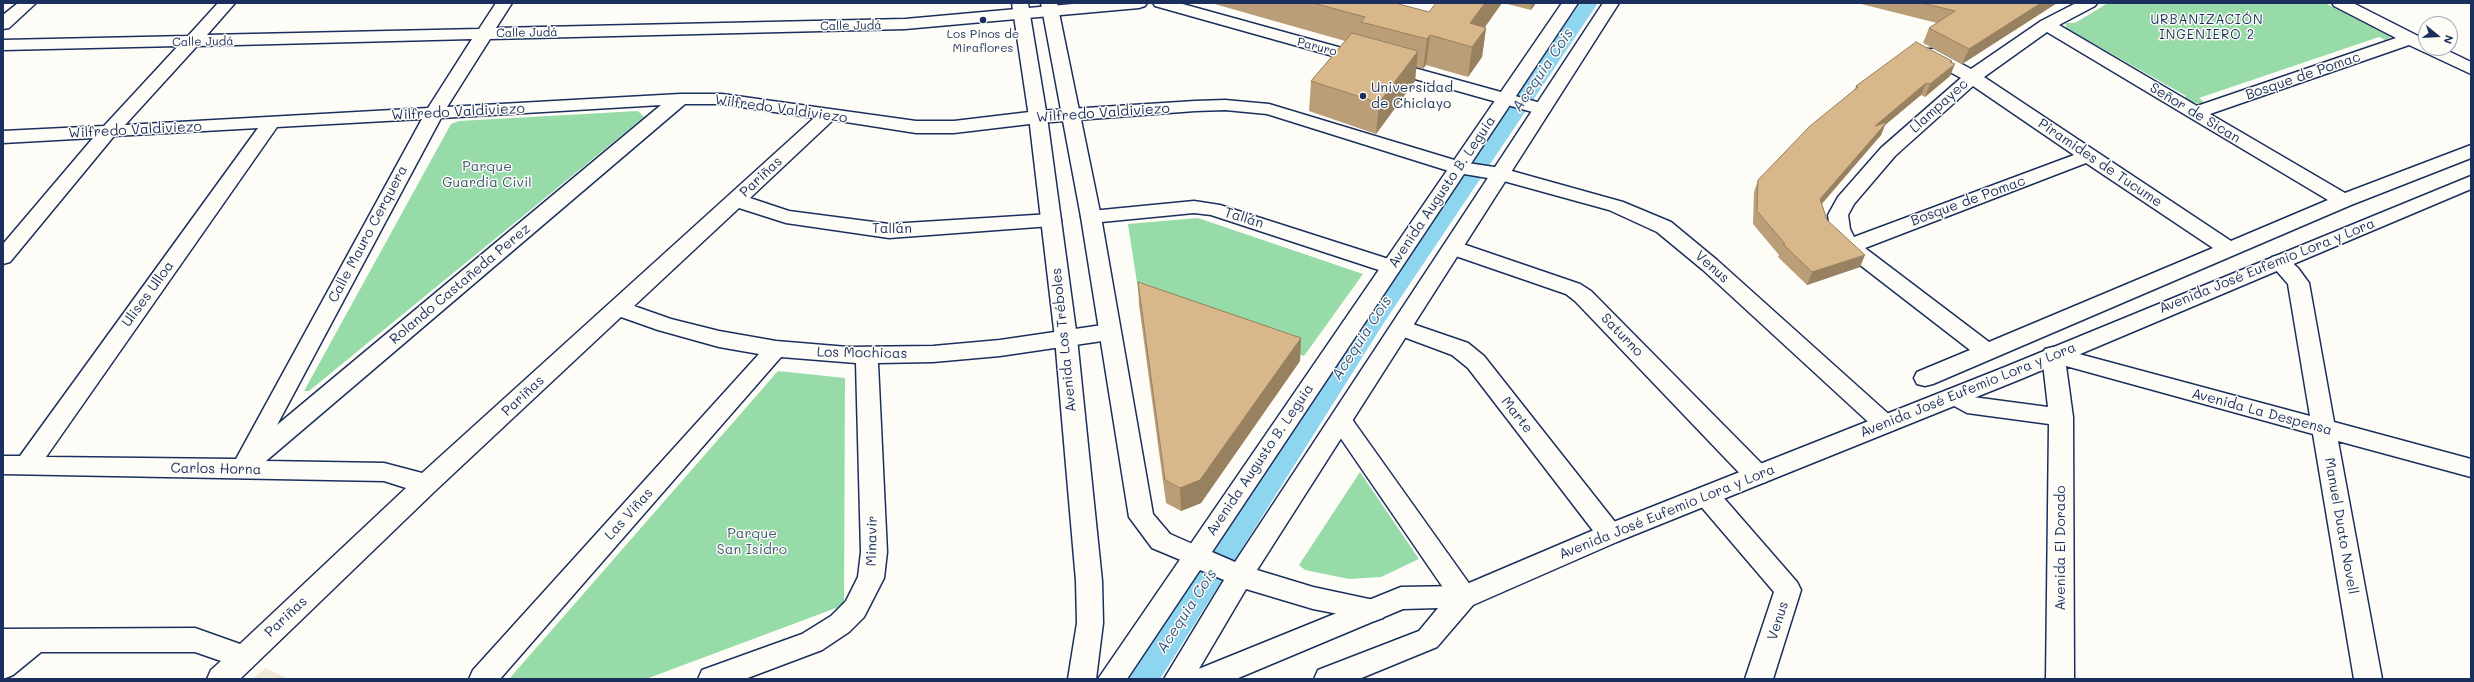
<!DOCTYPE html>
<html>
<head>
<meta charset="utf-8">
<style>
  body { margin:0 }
  #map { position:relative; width:2474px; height:682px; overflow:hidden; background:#fdfcf7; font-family:Mali,sans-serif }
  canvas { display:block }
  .frame { position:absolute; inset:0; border:4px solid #1b2f5e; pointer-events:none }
  .north { position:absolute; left:2418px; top:16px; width:40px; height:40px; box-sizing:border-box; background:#fdfcf7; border:1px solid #a3aaba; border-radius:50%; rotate:108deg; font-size:11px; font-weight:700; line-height:16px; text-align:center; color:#1b2f5e }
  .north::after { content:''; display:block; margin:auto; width:14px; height:18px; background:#1b2f5e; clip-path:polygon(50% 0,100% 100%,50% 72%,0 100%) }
</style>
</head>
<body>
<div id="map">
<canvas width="2474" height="682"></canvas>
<div class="frame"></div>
<div class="north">N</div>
</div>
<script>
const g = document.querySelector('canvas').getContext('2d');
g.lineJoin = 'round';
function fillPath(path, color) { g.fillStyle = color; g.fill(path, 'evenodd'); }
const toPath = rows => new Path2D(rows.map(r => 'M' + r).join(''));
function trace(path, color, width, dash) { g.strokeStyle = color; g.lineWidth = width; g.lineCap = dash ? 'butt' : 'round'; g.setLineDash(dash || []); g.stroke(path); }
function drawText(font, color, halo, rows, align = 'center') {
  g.font = font + ' Mali,sans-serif'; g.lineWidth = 3; g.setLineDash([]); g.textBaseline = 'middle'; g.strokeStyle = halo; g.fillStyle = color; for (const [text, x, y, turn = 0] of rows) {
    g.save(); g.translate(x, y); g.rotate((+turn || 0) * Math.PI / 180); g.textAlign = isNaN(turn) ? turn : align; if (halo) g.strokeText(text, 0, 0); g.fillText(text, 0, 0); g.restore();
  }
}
const built = toPath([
  [265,668,289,679,253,679]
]);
const green = toPath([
  [2108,3,2325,3,2391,37,2385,40,2379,37,2199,98,2204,102,2199,104,2186,100,2183,99,2186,96,2066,28,2066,23,2075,23],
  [638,111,644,117,309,391,304,391,451,124,459,121],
  [1198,218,1363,274,1304,356,1139,296,1128,224],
  [778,371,845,378,844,605,646,679,509,679],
  [1360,472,1419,559,1381,577,1349,579,1305,570,1299,565]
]);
const canal = toPath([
  [1580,3,1598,3,1385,321,1160,679,1127,679,1367,309,1580,3]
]);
const minor = toPath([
  [18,3,36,3,9,28,3,29,3,15,18,3],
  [218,3,235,3,207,35,479,29,496,3,512,3,496,28,905,19,1084,3,1147,3,1145,6,1139,8,905,29,490,39,447,107,680,94,722,94,916,121,954,121,1038,111,1195,101,1225,100,1269,104,1461,162,1501,168,1623,202,1671,222,1717,260,1893,418,1897,424,1893,430,1885,433,1877,430,1703,270,1657,232,1609,210,1500,180,1452,172,1267,114,1225,110,1195,111,1038,123,954,133,916,133,833,120,750,198,789,211,889,224,1051,214,1058,215,1061,220,1058,225,1051,226,889,238,786,223,739,208,634,306,671,319,719,331,776,341,848,347,933,346,1000,340,1109,324,1117,327,1120,332,1117,337,1109,340,1000,356,933,362,878,363,887,552,884,578,864,617,849,632,822,650,745,679,698,679,702,670,802,634,831,616,846,601,858,577,861,552,856,363,781,357,500,679,469,679,473,670,759,354,719,347,658,330,621,317,435,491,240,679,207,679,211,670,221,661,195,652,41,652,13,675,3,679,3,629,195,628,240,644,406,488,384,481,3,474,3,456,20,456,258,128,114,136,10,262,3,264,3,244,93,138,3,143,3,131,104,126,178,46,3,50,3,40,188,36,218,3],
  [472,39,428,108,125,125,197,46,472,39],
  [685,104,722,104,814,118,422,473,384,463,266,461,685,104],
  [661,105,277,425,441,118,661,105],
  [422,119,236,459,46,457,277,127,422,119],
  [1153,3,1179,3,1548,105,1551,109,1548,113,1536,113,1155,6,1153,3],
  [2076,3,2097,3,2095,6,2059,25,2197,106,2396,38,2334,6,2332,3,2353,3,2426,40,2426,48,2442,48,2471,62,2471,74,2409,45,2210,114,2345,193,2471,145,2471,158,2351,205,1933,384,1925,386,1917,384,1914,378,1917,372,1970,350,1842,251,1830,229,1828,215,1838,197,1881,148,1961,78,1922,57,1919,53,1922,49,1934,49,1971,69,2041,21,2076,3],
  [2047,32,2189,117,2328,200,2231,241,1984,77,2047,32],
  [1973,86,2074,155,1854,237,1850,229,1848,215,1854,204,1895,156,1973,86],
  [2086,163,2213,248,1989,342,1865,248,2086,163],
  [1194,201,1220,205,1398,262,1401,267,1398,272,1391,274,1211,215,1194,213,1091,223,1084,222,1081,217,1084,212,1091,211,1194,201],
  [1454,241,1580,284,1591,291,1766,468,1769,475,1766,482,1757,484,1748,482,1575,301,1566,294,1447,253,1444,248,1447,243,1454,241],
  [2279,255,2286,257,2298,268,2309,283,2334,422,2471,459,2471,477,2338,441,2382,679,2354,679,2313,434,2066,366,2073,417,2074,679,2046,679,2049,424,1967,413,1947,402,1944,396,1947,390,1955,388,1973,397,2048,407,2042,355,2045,349,2053,347,2310,416,2288,284,2269,262,2272,257,2279,255],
  [1401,320,1468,343,1484,356,1619,527,1623,534,1619,541,1610,544,1601,541,1468,368,1452,355,1393,333,1390,328,1393,323,1401,320],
  [1341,412,1349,415,1473,589,1477,597,1473,605,1464,608,1455,605,1333,427,1329,421,1333,415,1341,412],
  [1707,486,1716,489,1797,582,1801,590,1773,679,1745,679,1774,592,1698,503,1695,496,1698,489,1707,486]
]);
const tertiary = toPath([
  [2471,176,2471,189,2021,379,1619,541,1473,605,1437,647,1359,679,1314,679,1318,670,1419,631,1438,608,1403,609,1236,679,1192,679,1196,670,1401,587,1462,586,1601,527,2005,367,2471,176]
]);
const secondary = toPath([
  [1012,3,1028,3,1047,117,1077,338,1102,581,1103,623,1096,679,1068,679,1077,623,1076,581,1055,338,1029,117,1012,3],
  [1041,3,1057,3,1101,217,1153,514,1170,534,1204,549,1208,556,1204,563,1195,566,1152,548,1129,517,1081,217,1041,3]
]);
const primary = toPath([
  [1562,3,1578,3,1212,552,1235,562,1603,3,1619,3,1257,570,1313,587,1383,602,1387,610,1383,618,1374,621,1313,609,1246,589,1193,679,1164,679,1224,580,1200,570,1127,679,1098,679,1562,3]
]);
const wall = toPath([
  [1211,3,1395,3,1429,12,1436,3,1502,3,1484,27,1486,28,1482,57,1468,77,1426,65,1423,69,1416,67,1415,81,1376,134,1309,111,1311,81,1345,41],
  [1503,3,1536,3,1531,10],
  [1857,3,2057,3,1962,64,1923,43,1929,28,1937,23],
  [1952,61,1950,76,1925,97,1921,95,1885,125,1881,135,1822,204,1827,220,1860,267,1807,285,1778,257,1779,255,1753,224,1754,192,1758,180,1855,89,1856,86],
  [1138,282,1301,338,1300,361,1201,503,1181,511,1166,503,1139,305]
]);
const shadedWall = toPath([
  [1485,3,1502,3,1471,47,1470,23],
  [1532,3,1536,3,1531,10],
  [2041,3,2057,3,1962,64,1969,49],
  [1486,28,1482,57,1468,77,1472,47],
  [1430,35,1426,65,1423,69,1427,39],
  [1418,51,1415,81,1376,134,1379,103],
  [1952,61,1948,70,1955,64,1950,76,1925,97,1930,84,1950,62],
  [1926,83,1921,95,1885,125,1881,135,1815,211,1820,199,1875,126],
  [1865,255,1860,267,1807,285,1812,272],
  [1301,338,1300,361,1201,503,1181,511,1180,488]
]);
const building = toPath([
  [1313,3,1395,3,1429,12,1436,3,1485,3,1470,23,1486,28,1472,47,1430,35,1427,39,1361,22,1365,17,1313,3],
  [1922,3,2041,3,1969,49,1929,28,1955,11,1922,3],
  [1352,33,1418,51,1379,103,1311,81,1352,33],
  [1916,42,1952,61,1950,62,1955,64,1930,84,1926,83,1875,126,1887,122,1820,199,1827,220,1865,255,1812,272,1783,244,1785,244,1757,211,1758,180,1810,126,1858,87,1856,86,1916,42],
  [1138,282,1301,338,1200,480,1180,488,1165,480,1138,282]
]);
const markers = [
  [983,20,4,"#1b2f5e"],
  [1363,96,4,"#1b2f5e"]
];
const farStreetnames = [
  ["Calle Judá",851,26,-1],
  ["Calle Judá",527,33,-1],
  ["Calle Judá",203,42,-1],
  ["Paruro",1317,47,15]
];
const farPoinames = [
  ["Los Pinos de",983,34],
  ["Miraflores",983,48]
];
const farNeighbourhoodnames = [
  ["URBANIZACIÓN",2207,20],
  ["INGENIERO 2",2207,35]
];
const streetNames = [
  ["Bosque de Pomac",2303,76,-19],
  ["Llampayec",1939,106,-42],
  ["Wilfredo Valdiviezo",781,109,8],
  ["Wilfredo Valdiviezo",458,112,-3],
  ["Wilfredo Valdiviezo",1103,113,-4],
  ["Señor de Sican",2195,113,31],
  ["Wilfredo Valdiviezo",135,130,-3],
  ["Piramides de Tucume",2100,163,34],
  ["Pariñas",761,177,-43],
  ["Avenida Augusto B. Leguia",1442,192,-56],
  ["Bosque de Pomac",1968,201,-20],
  ["Tallán",1244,218,17],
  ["Tallán",892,229],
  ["Calle Mauro Cerquera",368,234,-62],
  ["Avenida José Eufemio Lora y Lora",2267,266,-22],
  ["Venus",1712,267,42],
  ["Rolando Castañeda Perez",460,284,-40],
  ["Ulises Ulloa",148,294,-54],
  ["Saturno",1622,335,46],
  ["Avenida Los Tréboles",1064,340,-96],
  ["Los Mochicas",862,353,1],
  ["Avenida José Eufemio Lora y Lora",1968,390,-22],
  ["Pariñas",523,396,-43],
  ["Avenida La Despensa",2262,412,15],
  ["Marte",1517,415,52],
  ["Avenida Augusto B. Leguia",1260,460,-56],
  ["Carlos Horna",216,469,1],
  ["Avenida José Eufemio Lora y Lora",1667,512,-22],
  ["Las Viñas",629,514,-48],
  ["Manuel Duato Novell",2341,526,80],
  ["Minavir",872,541,-89],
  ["Avenida El Dorado",2061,548,-90],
  ["Pariñas",286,617,-43],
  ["Venus",1778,621,-72]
];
const poiNames = [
  ["Universidad",1371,88],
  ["de Chiclayo",1371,104]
];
const parkNames = [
  ["Parque",487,167],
  ["Guardia Civil",487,183],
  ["Parque",752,534],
  ["San Isidro",752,550]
];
const waterNames = [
  ["Acequia Cois",1543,70,-56],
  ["Acequia Cois",1362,338,-57],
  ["Acequia Cois",1187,611,-57]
];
fillPath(built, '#f2e8d7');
fillPath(green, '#97dca8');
fillPath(canal, '#8ed5ef');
trace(minor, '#1b2f5e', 3);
trace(tertiary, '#1b2f5e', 3);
trace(secondary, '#1b2f5e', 3);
trace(primary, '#1b2f5e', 3);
fillPath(minor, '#fdfcf7');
fillPath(tertiary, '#fdfcf7');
fillPath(secondary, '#fdfcf7');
fillPath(primary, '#fdfcf7');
fillPath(wall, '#ba9e78');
fillPath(shadedWall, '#978161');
fillPath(building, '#d8b88b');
trace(building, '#978161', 1);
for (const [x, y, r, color] of markers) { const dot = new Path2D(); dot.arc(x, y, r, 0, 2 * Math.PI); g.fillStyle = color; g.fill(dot); trace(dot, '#fdfcf7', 1.5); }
drawText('12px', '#1b2f5e', '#fdfcf7', farStreetnames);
drawText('12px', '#1b2f5e', '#fdfcf7', farPoinames);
g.letterSpacing = '1px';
drawText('13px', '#1b2f5e', '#fdfcf7', farNeighbourhoodnames);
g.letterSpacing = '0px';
drawText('14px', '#1b2f5e', '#fdfcf7', streetNames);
drawText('14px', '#1b2f5e', '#fdfcf7', poiNames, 'left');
drawText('14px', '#3a5a70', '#fdfcf7', parkNames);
drawText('italic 15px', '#385882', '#fdfcf7', waterNames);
</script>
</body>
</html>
